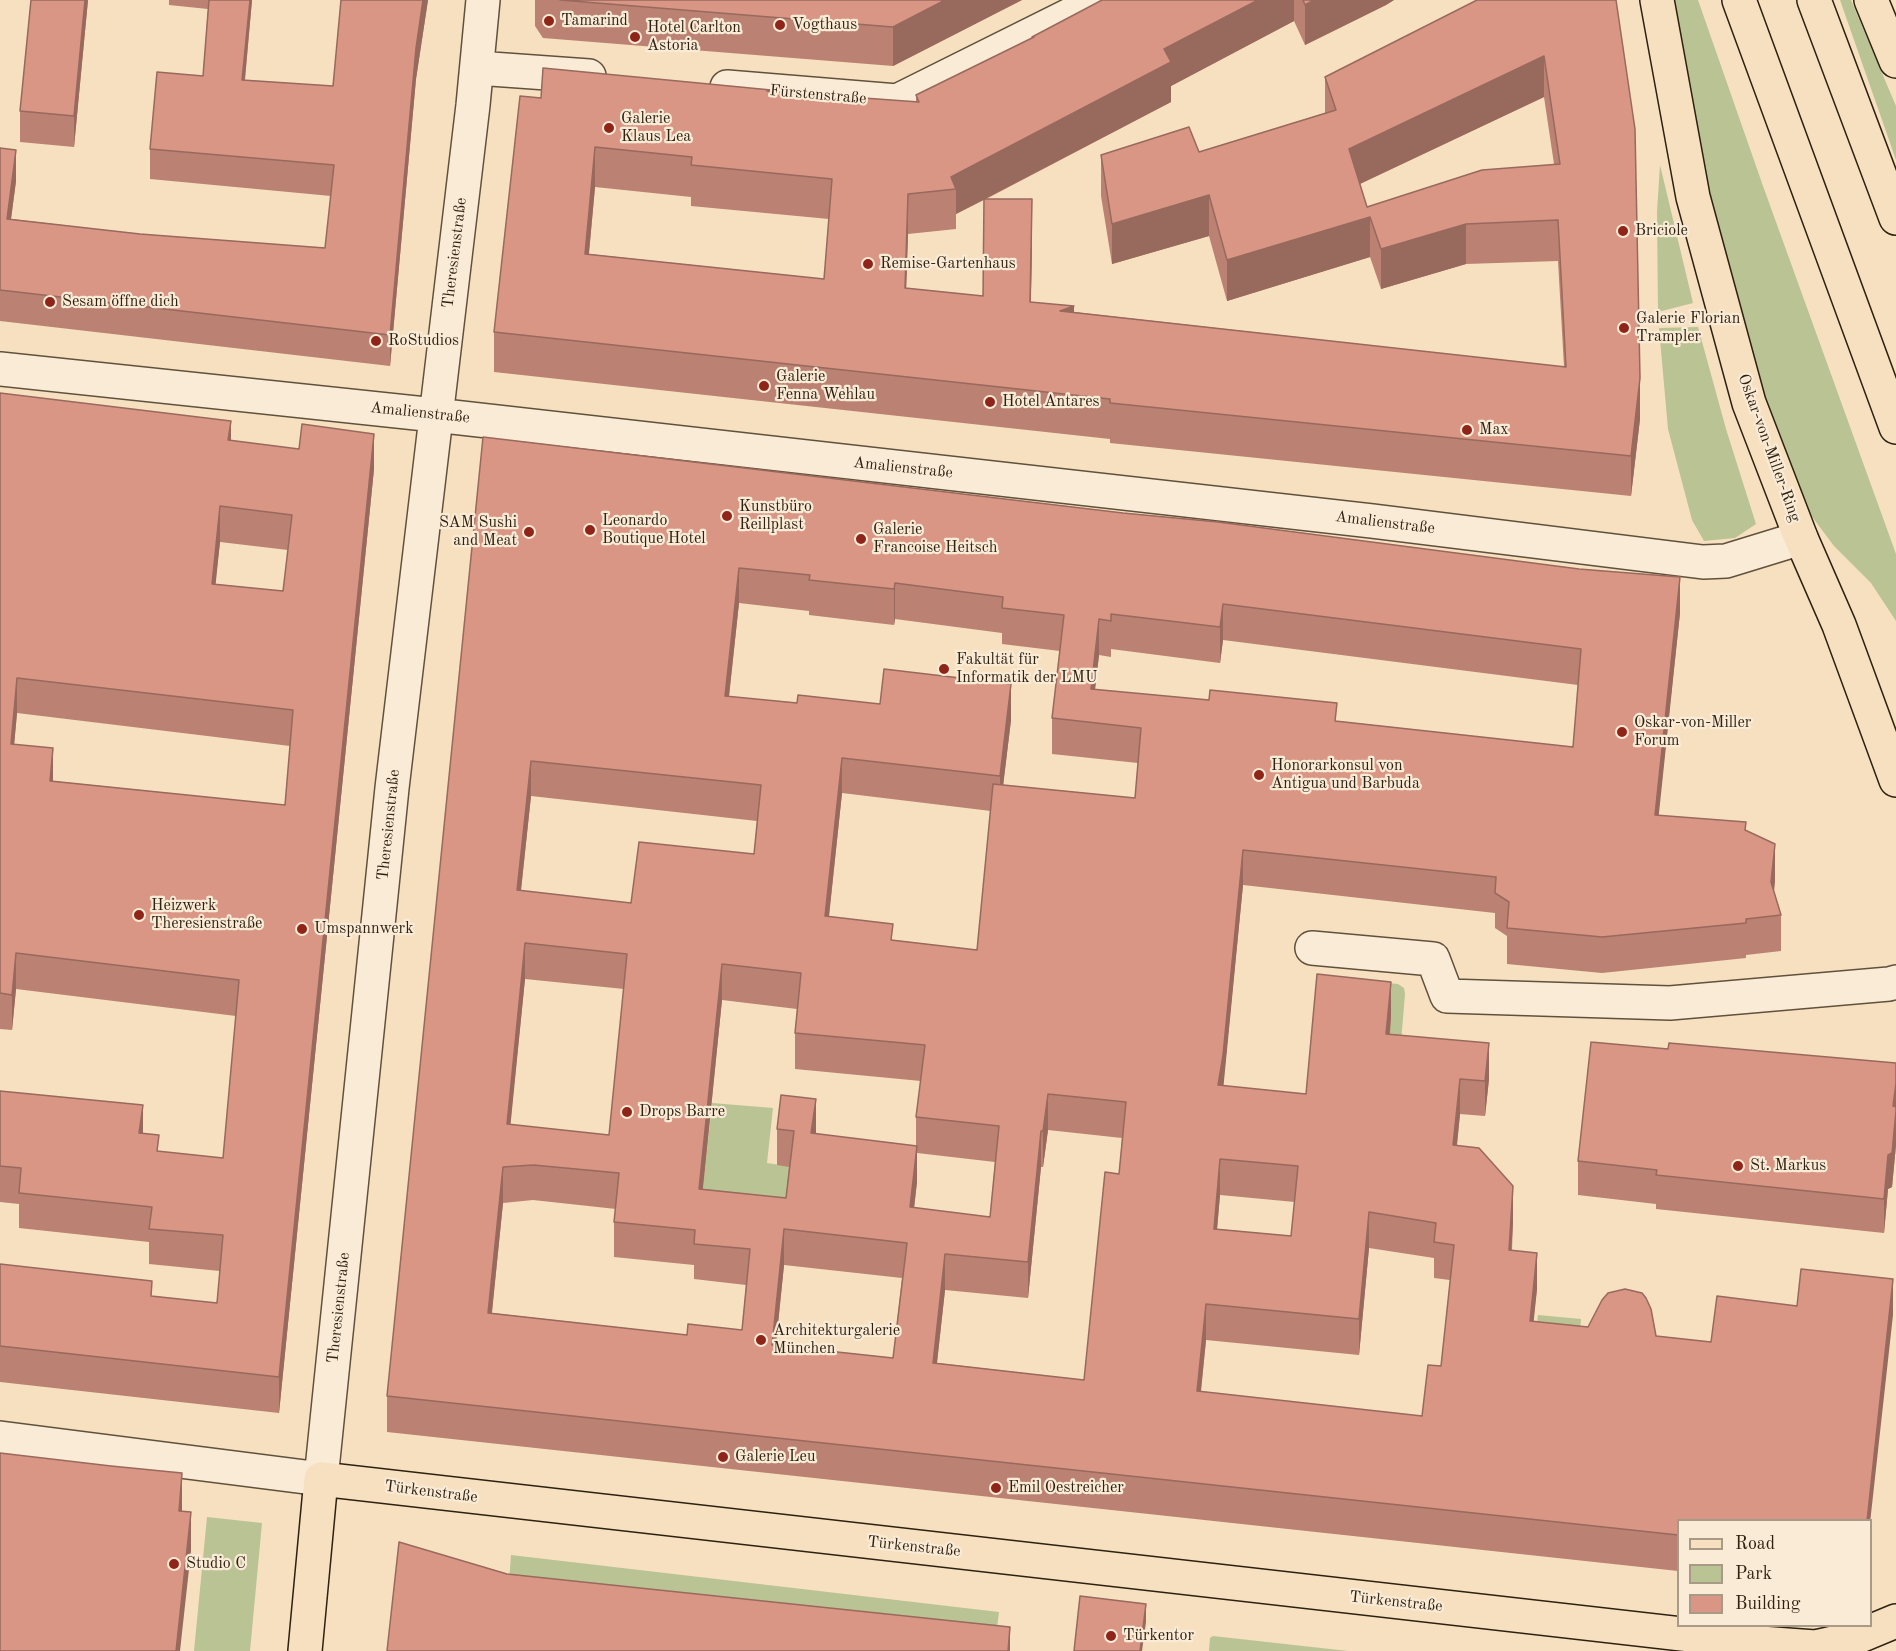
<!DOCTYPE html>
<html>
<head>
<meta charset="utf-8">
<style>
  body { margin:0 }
  #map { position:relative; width:1896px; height:1651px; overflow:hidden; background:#f6e0c0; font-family:"Old Standard TT",serif }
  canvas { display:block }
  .legend { position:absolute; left:1677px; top:1519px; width:195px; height:108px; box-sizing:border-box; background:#f9ebd6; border:2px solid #a89a87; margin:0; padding:8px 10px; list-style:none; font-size:18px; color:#2e2111 }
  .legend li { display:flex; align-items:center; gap:12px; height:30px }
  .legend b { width:30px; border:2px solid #a89a87 }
</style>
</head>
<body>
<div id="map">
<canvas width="1896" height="1651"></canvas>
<ul class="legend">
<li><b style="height:8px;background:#f6e0c0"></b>Road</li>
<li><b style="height:16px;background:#bac394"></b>Park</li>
<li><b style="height:16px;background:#d99685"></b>Building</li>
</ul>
</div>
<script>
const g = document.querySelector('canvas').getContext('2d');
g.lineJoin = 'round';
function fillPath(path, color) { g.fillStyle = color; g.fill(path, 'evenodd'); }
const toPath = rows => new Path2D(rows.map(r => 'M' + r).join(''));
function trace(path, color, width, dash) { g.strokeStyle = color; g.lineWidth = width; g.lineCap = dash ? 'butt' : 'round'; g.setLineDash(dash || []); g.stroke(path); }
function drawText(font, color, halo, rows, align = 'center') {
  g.font = font + ' "Old Standard TT",serif'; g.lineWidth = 4.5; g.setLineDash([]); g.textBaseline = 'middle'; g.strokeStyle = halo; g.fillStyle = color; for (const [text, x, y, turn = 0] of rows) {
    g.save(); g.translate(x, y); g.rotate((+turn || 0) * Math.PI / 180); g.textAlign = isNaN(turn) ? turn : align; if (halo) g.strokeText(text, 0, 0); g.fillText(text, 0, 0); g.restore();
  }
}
const green = toPath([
  [1672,0,1698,0,1763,186,1896,554,1896,621,1871,583,1834,546,1804,506,1757,391,1716,237],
  [1840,0,1851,0,1896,106,1896,160],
  [1660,165,1693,303,1658,312,1657,212],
  [1698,327,1726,429,1756,524,1735,538,1704,541,1692,520,1668,429,1659,328],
  [1333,978,1398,984,1404,988,1405,994,1394,1128],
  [712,1103,773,1108,767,1163,794,1167,786,1234,699,1225],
  [1538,1315,1581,1319,1579,1345,1535,1340],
  [207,1517,262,1523,250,1651,194,1651],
  [511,1555,999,1612,994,1651,913,1651,507,1608],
  [1213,1636,1348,1651,1209,1651,1210,1638]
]);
const minor = toPath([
  [477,68,589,76],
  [727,87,897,101,1100,0],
  [0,369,435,415,1372,521,1703,562,1726,561,1801,538],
  [1312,948,1433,959,1447,996,1670,1003,1889,984,1896,982],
  [0,1438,321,1479,392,788,473,105,483,0]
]);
const major = toPath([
  [1657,0,1693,197,1749,403,1801,538,1839,625,1896,780],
  [1739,0,1896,427],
  [1814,0,1896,218],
  [1871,0,1896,61],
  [1815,1647,1855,1638,1896,1621],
  [305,1651,321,1479,1760,1643,1815,1647,1827,1651]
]);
const wall = toPath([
  [31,0,88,0,74,147,20,142,20,111],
  [169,0,252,0,245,80,333,86,341,0,428,0,416,79,390,366,0,321,0,148,16,181,11,219,140,234,325,248,331,196,150,179,150,149,203,76,208,9,169,5],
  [535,0,1022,0,893,66,543,38,535,26],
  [1102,0,1394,0,1386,5,1305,45,1294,21,1171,86,1171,102,986,199,1032,240,1031,302,1074,312,1564,367,1558,261,1466,264,1381,289,1370,257,1227,301,1209,236,1112,264,1101,196,1101,155,1199,152,1325,113,1325,77,1616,0,1640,419,1631,496,1110,443,1110,439,494,372,494,332,541,98,771,92,916,102,916,95,1032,38,1032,37],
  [1544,97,1554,164,1367,207,1360,184],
  [595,187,691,197,691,206,829,219,824,279,589,254],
  [984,200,983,296,906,288,908,234,956,229,956,214],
  [0,393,374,469,279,1413,0,1382,0,1264,152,1296,217,1303,220,1271,149,1264,149,1242,19,1228,19,1204,0,1202,0,1091,143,1133,159,1152,223,1158,236,1016,16,989,12,1030,0,1029],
  [220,542,288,550,283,591,215,584],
  [17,713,290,746,285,805,53,781,14,744],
  [483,437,1680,613,1658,815,1746,831,1775,880,1774,892,1781,915,1781,951,1746,955,1746,958,1602,973,1507,964,1507,936,1495,928,1495,913,1243,885,1223,1086,1306,1094,1391,1017,1390,1035,1489,1079,1485,1116,1460,1114,1457,1146,1513,1222,1512,1250,1537,1289,1533,1322,1711,1342,1797,1306,1893,1315,1678,1521,1678,1571,387,1432,387,1396],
  [739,603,809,611,809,615,894,625,895,619,1002,633,1002,644,1060,651,1052,718,1052,754,1138,763,1135,798,1003,785,1011,720,797,703,729,697],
  [1223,640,1578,685,1573,747,1337,721,1095,689,1099,655,1111,657,1111,649,1220,663],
  [842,793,991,811,977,950,893,940,829,917],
  [531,796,757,821,754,854,631,903,521,891],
  [525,979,624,989,609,1135,510,1125],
  [722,1000,797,1009,795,1033,795,1069,921,1081,916,1117,916,1146,777,1129,777,1165,789,1167,786,1198,703,1189],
  [1048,1130,1122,1138,1119,1174,1084,1380,937,1363,945,1290,1028,1298,1041,1167,1043,1167],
  [917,1153,995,1162,990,1217,914,1208,917,1182],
  [1220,1195,1295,1202,1291,1236,1217,1229],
  [533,1200,616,1209,614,1222,614,1257,694,1265,694,1279,746,1285,742,1330,687,1335,492,1313,503,1203],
  [1369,1248,1434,1258,1434,1278,1450,1280,1441,1366,1422,1416,1201,1392,1206,1340,1359,1355],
  [784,1265,902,1278,893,1358,776,1345],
  [1668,1049,1896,1063,1896,1145,1892,1187,1888,1189,1884,1233,1656,1209,1656,1204,1578,1195,1578,1161]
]);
const shadedWall = toPath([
  [85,0,88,0,74,147,74,116],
  [250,0,252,0,242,110,242,80],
  [423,0,428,0,416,79,390,366,390,335,416,48],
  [945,0,1022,0,893,66,893,27],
  [1258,0,1294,0,1294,21,1171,86,1171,102,956,214,956,189,951,177,1164,49],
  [1314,0,1394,0,1386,5,1305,45,1305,5],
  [1544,56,1544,97,1349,189,1349,149],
  [595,147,595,187,585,294,585,254],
  [16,150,16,181,7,249,7,219],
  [908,194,908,234,905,328,905,288],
  [1209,195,1209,236,1112,264,1112,224],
  [1032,199,1032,240,1030,342,1030,302],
  [1370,217,1370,257,1227,301,1227,260],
  [1466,224,1466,264,1381,289,1381,249],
  [1074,306,1074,347,1060,311],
  [1640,378,1640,419,1631,496,1631,456],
  [231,421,231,457,228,440],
  [374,434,374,469,279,1413,279,1377],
  [220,506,220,542,212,619,212,584],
  [739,568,739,603,725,732,725,696],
  [1680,577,1680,613,1655,851,1655,815],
  [895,583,895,619,894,625,894,589],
  [1223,604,1223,640,1220,663,1220,627],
  [1099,619,1099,655,1091,724,1091,689],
  [17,678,17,713,11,780,11,744],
  [1011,684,1011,720,1000,812,1000,776],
  [53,748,53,784,50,781],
  [842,758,842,793,825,952,825,916],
  [531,761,531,796,517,926,517,890],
  [1775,844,1775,880,1771,918,1771,882],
  [1243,850,1243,885,1223,1091,1218,1085],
  [525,943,525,979,507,1160,507,1124],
  [16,953,16,989,12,1030,12,995],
  [722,964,722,1000,699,1225,699,1189],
  [1391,982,1391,1017,1386,1070,1386,1034],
  [1489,1043,1489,1079,1485,1116,1485,1081],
  [1460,1079,1460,1114,1453,1181,1453,1145],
  [1896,1083,1896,1145,1892,1187,1888,1189,1884,1233,1884,1199],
  [1048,1094,1048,1130,1043,1167,1043,1131],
  [816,1099,816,1134,811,1133],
  [143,1105,143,1141,139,1133],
  [1041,1131,1041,1167,1028,1298,1028,1262],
  [917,1146,917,1182,910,1243,910,1207],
  [1220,1159,1220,1195,1214,1264,1214,1229],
  [503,1167,503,1203,488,1349,488,1313],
  [1513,1186,1513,1222,1509,1286,1509,1250],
  [1369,1212,1369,1248,1359,1355,1359,1319],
  [784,1229,784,1265,772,1381,772,1345],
  [1537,1253,1537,1289,1530,1357,1530,1321],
  [945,1254,945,1290,933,1398,933,1363],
  [1893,1279,1893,1315,1870,1523,1870,1521,1867,1521],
  [1206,1304,1206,1340,1197,1427,1197,1391],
  [182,1473,182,1511,179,1511],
  [191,1512,191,1551,180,1651,176,1651],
  [1146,1604,1146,1622,1142,1651,1140,1651],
  [1010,1627,1010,1651,1008,1651]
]);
const building = toPath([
  [31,0,85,0,74,116,20,111,31,0],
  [209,0,250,0,242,80,333,86,341,0,423,0,416,48,390,335,0,290,0,148,16,150,7,219,140,234,325,248,334,165,150,149,157,72,203,76,209,0],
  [560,0,945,0,893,27,560,0],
  [1102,0,1258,0,1164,49,1171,62,951,177,956,189,908,194,905,288,983,296,984,199,1032,199,1030,302,1074,306,1060,311,1566,367,1558,220,1466,224,1381,249,1370,217,1227,260,1209,195,1112,224,1101,155,1189,127,1199,152,1336,110,1325,77,1477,0,1616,0,1635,129,1640,378,1631,456,1110,403,1110,399,494,332,520,96,541,98,543,68,771,90,767,91,919,102,916,95,1034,37,1032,37,1102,0],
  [1544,56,1560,164,1482,170,1367,207,1349,149,1544,56],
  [595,147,692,157,691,165,832,179,824,279,585,254,595,147],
  [1303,0,1314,0,1305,5,1303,0],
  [0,393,231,421,228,440,299,449,302,424,374,434,279,1377,0,1346,0,1264,152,1281,151,1296,217,1303,223,1235,149,1229,152,1207,19,1193,21,1168,0,1166,0,1091,143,1105,139,1133,159,1135,157,1151,223,1158,239,980,16,953,12,995,0,993,0,393],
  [220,506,292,515,283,591,212,584,220,506],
  [17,678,293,710,285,805,50,781,53,748,11,744,17,678],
  [483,437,1123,513,1218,522,1579,569,1680,577,1655,815,1746,822,1745,830,1775,844,1771,882,1781,915,1746,919,1746,923,1602,937,1507,928,1509,902,1495,893,1496,877,1243,850,1223,1055,1218,1085,1306,1094,1317,974,1391,982,1386,1034,1489,1043,1485,1081,1460,1079,1453,1145,1479,1148,1513,1186,1509,1250,1537,1253,1530,1321,1588,1327,1602,1300,1608,1293,1625,1289,1642,1293,1646,1298,1651,1309,1656,1336,1711,1342,1717,1296,1797,1306,1801,1269,1893,1279,1867,1521,1678,1521,1678,1535,387,1396,483,437],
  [739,568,810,575,809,580,894,589,895,583,1003,597,1002,608,1064,615,1052,718,1141,728,1135,798,993,784,977,950,891,940,893,924,825,916,842,758,1000,776,1011,684,884,669,880,704,798,695,797,703,725,696,739,568],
  [1223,604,1581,649,1573,747,1335,721,1337,703,1210,690,1209,700,1091,689,1099,619,1111,621,1111,614,1220,627,1223,604],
  [531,761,761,785,754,854,639,842,631,903,517,890,531,761],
  [525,943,627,954,609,1135,507,1124,525,943],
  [722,964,801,973,795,1033,925,1045,916,1117,999,1126,990,1217,910,1207,917,1146,811,1133,816,1099,781,1095,777,1129,794,1131,786,1198,699,1189,722,964],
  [1048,1094,1126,1102,1119,1174,1105,1172,1084,1380,933,1363,945,1254,1028,1262,1041,1131,1043,1131,1048,1094],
  [1220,1159,1298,1166,1291,1236,1214,1229,1220,1159],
  [533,1165,619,1173,614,1222,695,1230,694,1244,750,1249,742,1330,688,1324,687,1335,488,1313,503,1167,533,1165],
  [1369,1212,1436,1223,1434,1242,1454,1245,1441,1366,1428,1365,1422,1416,1197,1391,1206,1304,1359,1319,1369,1212],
  [784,1229,907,1243,893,1358,772,1345,784,1229],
  [1591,1042,1668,1049,1669,1043,1896,1063,1896,1083,1893,1106,1896,1107,1896,1111,1892,1153,1888,1155,1884,1199,1656,1175,1657,1170,1578,1161,1591,1042],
  [0,1453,111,1466,182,1473,179,1511,191,1512,176,1651,0,1651,0,1453],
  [399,1542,507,1574,1010,1627,1008,1651,387,1651,399,1542],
  [1080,1596,1146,1604,1140,1651,1074,1651,1080,1596]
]);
const markers = [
  [549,21,6,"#8f2418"],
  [780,25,6,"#8f2418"],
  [635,37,6,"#8f2418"],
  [609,128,6,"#8f2418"],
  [1623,231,6,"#8f2418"],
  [868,264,6,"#8f2418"],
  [50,302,6,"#8f2418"],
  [1624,328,6,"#8f2418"],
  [376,341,6,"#8f2418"],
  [764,386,6,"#8f2418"],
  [990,402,6,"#8f2418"],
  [1467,430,6,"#8f2418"],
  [727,516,6,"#8f2418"],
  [590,530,6,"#8f2418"],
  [529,532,6,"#8f2418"],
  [861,539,6,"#8f2418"],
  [944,669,6,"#8f2418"],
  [1622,732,6,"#8f2418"],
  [1259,775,6,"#8f2418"],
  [139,915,6,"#8f2418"],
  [302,929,6,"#8f2418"],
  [627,1112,6,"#8f2418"],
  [1738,1166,6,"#8f2418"],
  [761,1340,6,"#8f2418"],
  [723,1457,6,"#8f2418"],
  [996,1488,6,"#8f2418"],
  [174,1564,6,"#8f2418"],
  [1111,1636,6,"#8f2418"]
];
const poiNames = [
  ["Tamarind",561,21],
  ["Vogthaus",792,25],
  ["Hotel Carlton",647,28],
  ["Astoria",647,46],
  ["Galerie",621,119],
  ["Klaus Lea",621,137],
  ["Briciole",1635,231],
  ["Remise-Gartenhaus",880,264],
  ["Sesam öffne dich",62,302],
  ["Galerie Florian",1636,319],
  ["Trampler",1636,337],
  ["RoStudios",388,341],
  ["Galerie",776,377],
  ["Fenna Wehlau",776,395],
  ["Hotel Antares",1002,402],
  ["Max",1479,430],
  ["Kunstbüro",739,507],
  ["Reillplast",739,525],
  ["Leonardo",602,521],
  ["Boutique Hotel",602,539],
  ["SAM Sushi",517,523,"right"],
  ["and Meat",517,541,"right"],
  ["Galerie",873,530],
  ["Francoise Heitsch",873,548],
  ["Fakultät für",956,660],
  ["Informatik der LMU",956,678],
  ["Oskar-von-Miller",1634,723],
  ["Forum",1634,741],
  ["Honorarkonsul von",1271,766],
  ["Antigua und Barbuda",1271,784],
  ["Heizwerk",151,906],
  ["Theresienstraße",151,924],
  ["Umspannwerk",314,929],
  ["Drops Barre",639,1112],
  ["St. Markus",1750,1166],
  ["Architekturgalerie",773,1331],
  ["München",773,1349],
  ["Galerie Leu",735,1457],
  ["Emil Oestreicher",1008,1488],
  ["Studio C",186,1564],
  ["Türkentor",1123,1636]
];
const streetNames = [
  ["Fürstenstraße",818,95,5],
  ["Theresienstraße",455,253,-83],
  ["Amalienstraße",420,413,6],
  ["Oskar-von-Miller-Ring",1769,448,70],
  ["Amalienstraße",903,468,6],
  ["Amalienstraße",1385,523,7],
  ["Theresienstraße",389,825,-84],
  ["Theresienstraße",339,1308,-84],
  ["Türkenstraße",431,1492,7],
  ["Türkenstraße",914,1547,6],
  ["Türkenstraße",1396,1602,6]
];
fillPath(green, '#bac394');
trace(minor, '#60513d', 36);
trace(major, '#2e2111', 36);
trace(minor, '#f9ebd6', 33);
trace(major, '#f6e0c0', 33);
fillPath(wall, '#bb8172');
fillPath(shadedWall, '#98695d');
fillPath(building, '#d99685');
trace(building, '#98695d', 1.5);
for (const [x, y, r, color] of markers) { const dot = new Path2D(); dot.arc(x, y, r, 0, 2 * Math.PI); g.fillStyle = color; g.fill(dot); trace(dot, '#f9ebd6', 2); }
drawText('16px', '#2e2111', '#f9ebd6', poiNames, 'left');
drawText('16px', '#2e2111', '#f9ebd6', streetNames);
</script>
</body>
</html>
